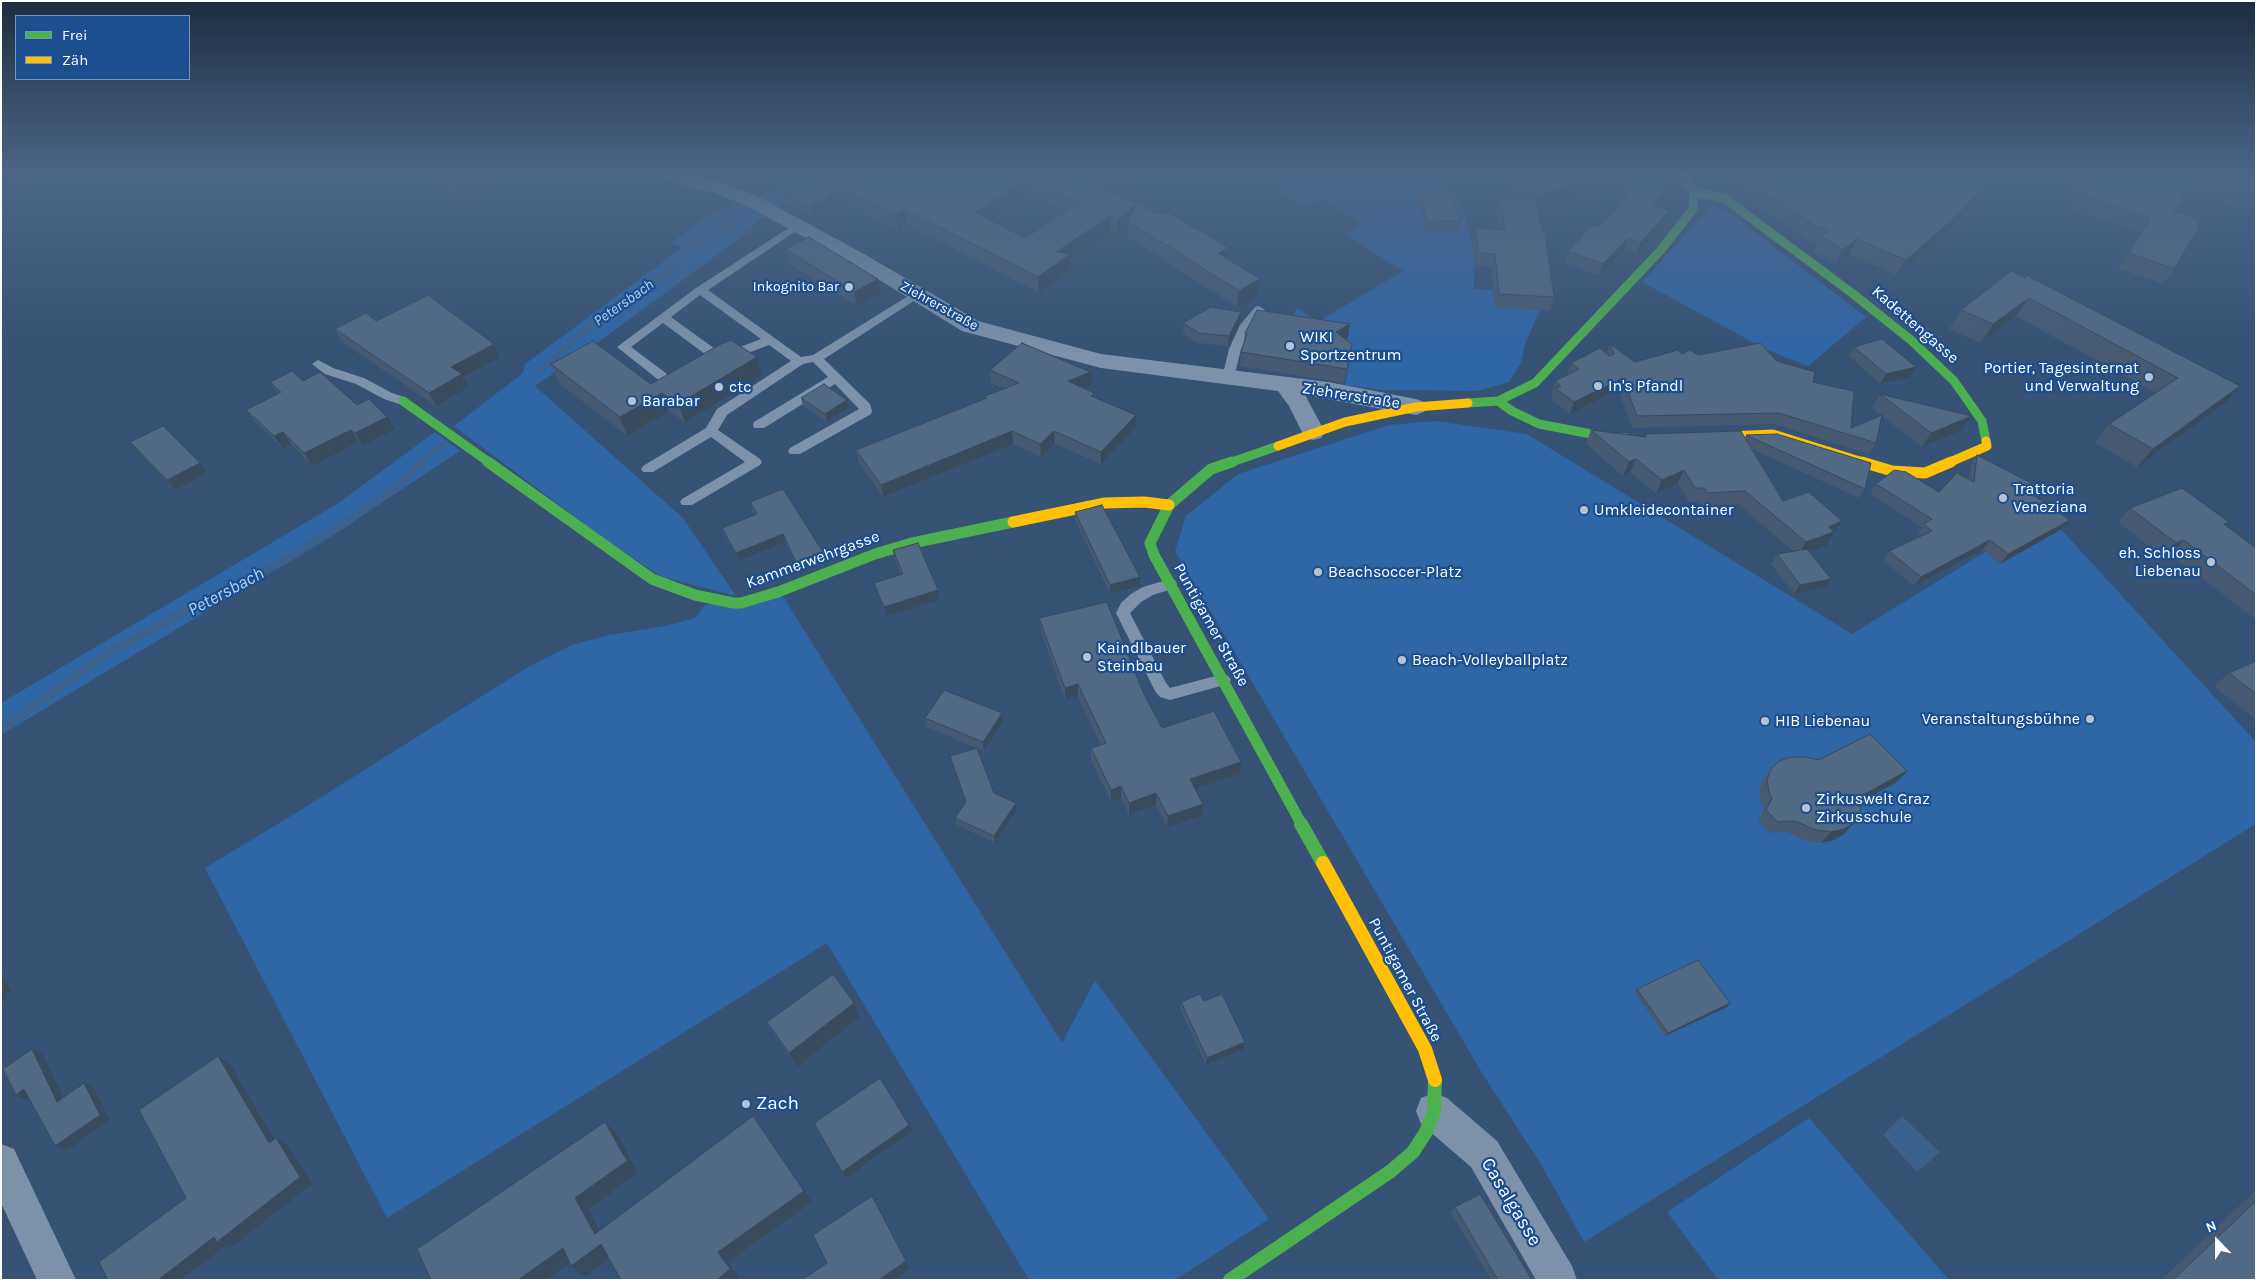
<!DOCTYPE html>
<html>
<head>
<meta charset="utf-8">
<style>
  body { margin:0 }
  #map { position:relative; width:2257px; height:1281px; overflow:hidden; background:#365274; font-family:Karla,sans-serif }
  canvas { display:block }
  .frame { position:absolute; inset:0; border:2px solid #fff; pointer-events:none }
  .legend { position:absolute; left:15px; top:15px; width:175px; height:65px; box-sizing:border-box; background:#1b4f8f; border:1px solid #7695bc; margin:0; padding:6px 9px; list-style:none; font-size:15px; color:#fff }
  .legend li { display:flex; align-items:center; gap:10px; height:25px }
  .legend b { width:25px; border:1px solid #7695bc }
  .north { position:absolute; left:2192px; top:1216px; width:50px; height:50px; -webkit-text-stroke:4px #1b4f8f; paint-order:stroke; rotate:338deg; font-size:14px; font-weight:700; line-height:20px; text-align:center; color:#fff }
  .north::after { content:''; display:block; margin:auto; width:18px; height:22px; background:#fff; clip-path:polygon(50% 0,100% 100%,50% 72%,0 100%) }
</style>
</head>
<body>
<div id="map">
<canvas width="2257" height="1281"></canvas>
<div class="frame"></div>
<ul class="legend">
<li><b style="height:6px;background:#4caf50"></b>Frei</li>
<li><b style="height:6px;background:#ffc107"></b>Zäh</li>
</ul>
<div class="north">N</div>
</div>
<script>
const g = document.querySelector('canvas').getContext('2d');
g.lineJoin = 'round';
function fillPath(path, color) { g.fillStyle = color; g.fill(path, 'evenodd'); }
const toPath = rows => new Path2D(rows.map(r => 'M' + r).join(''));
function trace(path, color, width, dash) { g.strokeStyle = color; g.lineWidth = width; g.lineCap = dash ? 'butt' : 'round'; g.setLineDash(dash || []); g.stroke(path); }
function drawText(font, color, halo, rows, align = 'center') {
  g.font = font + ' Karla,sans-serif'; g.lineWidth = 4.5; g.setLineDash([]); g.textBaseline = 'middle'; g.strokeStyle = halo; g.fillStyle = color; for (const [text, x, y, turn = 0] of rows) {
    g.save(); g.translate(x, y); g.rotate((+turn || 0) * Math.PI / 180); g.textAlign = isNaN(turn) ? turn : align; if (halo) g.strokeText(text, 0, 0); g.fillText(text, 0, 0); g.restore();
  }
}
const green = toPath([
  [798,175,832,175,757,220,751,230,589,349,535,386,683,518,736,596,662,577,611,544,454,426,523,373,525,364,683,247,671,243,704,219,734,203,740,207],
  [1286,175,1436,175,1460,201,1474,249,1474,289,1493,290,1495,307,1540,310,1525,344,1521,363,1509,382,1477,391,1382,390,1345,385,1350,358,1290,329,1296,308,1319,321,1403,271,1345,234,1363,224,1322,199,1303,207,1279,192],
  [1712,205,1731,214,1866,317,1808,366,1767,350,1642,282],
  [1435,421,1527,434,1852,634,2047,514,2256,742,2256,824,1584,1242,1542,1166,1482,1073,1175,551,1186,516,1238,474,1389,425],
  [435,432,460,451,328,538,1,735,1,703,337,504],
  [782,595,1062,1043,1095,980,1269,1219,1175,1280,1029,1280,827,943,387,1218,205,868,304,808,528,667,572,645,609,635,665,626,695,618,705,605],
  [1809,1118,1949,1280,1718,1280,1667,1212]
]);
const water = toPath([
  [1902,1116,1940,1152,1917,1172,1883,1135]
]);
const streamFar1 = toPath([
  [538,372,614,307,667,274,692,246,731,226,815,175],
  [420,463,444,444]
]);
const stream = toPath([
  [1,730,105,655,198,604,282,562,345,523,398,486,422,462]
]);
const lane = toPath([
  [798,222,804,225,802,227,708,290,801,357,813,355,913,293,917,291,923,295,824,359,870,404,872,411,871,414,800,454,790,454,788,451,790,448,859,409,835,384,764,428,754,428,753,425,754,422,828,377,813,362,803,364,727,415,718,430,760,459,762,462,760,465,692,505,682,505,680,502,682,499,745,462,711,437,653,472,643,472,641,469,643,466,706,428,717,409,791,361,769,345,724,362,716,362,663,323,631,347,675,380,683,380,685,383,683,386,674,390,670,389,617,347,696,288,798,222],
  [700,295,761,339,722,354,671,317,700,295],
  [1259,306,1265,310,1251,326,1241,349,1234,378,1232,381,1224,381,1222,378,1229,349,1240,325,1255,307,1259,306],
  [318,360,333,368,364,378,392,393,407,398,409,401,407,404,399,404,384,399,356,384,325,374,312,364,318,360],
  [1170,579,1175,580,1177,584,1175,588,1153,595,1141,602,1130,613,1166,683,1170,688,1223,674,1228,676,1231,680,1228,684,1170,700,1160,697,1155,691,1116,613,1121,603,1131,594,1143,587,1170,579]
]);
const street = toPath([
  [662,175,694,175,728,185,759,197,866,255,978,321,1101,354,1328,382,1416,399,1424,402,1428,407,1424,412,1416,415,1305,395,1325,432,1321,438,1313,440,1305,438,1289,406,1278,391,1101,368,962,331,852,263,745,205,714,193,664,179,662,175],
  [1434,1093,1447,1098,1497,1141,1572,1266,1577,1280,1536,1280,1471,1167,1421,1124,1416,1111,1421,1098,1434,1093],
  [1,1144,14,1149,76,1280,37,1280,1,1203,1,1144]
]);
const fastFar2 = toPath([
  [1694,192,1724,198,1852,293,1912,341,1954,381,1982,421,1986,441],
  [403,401,490,463],
  [1498,401,1512,411,1539,424,1612,438,1626,438],
  [1468,403,1498,401,1535,383,1660,251,1693,209,1694,192,1684,175],
  [1229,463,1278,446]
]);
const fastFar1 = toPath([
  [488,462,652,579,695,595,733,603,741,603,778,592,875,554,912,543,1013,522],
  [1232,462,1211,469,1169,505,1150,543,1154,555,1302,825]
]);
const fast = toPath([
  [1301,824,1323,863],
  [1230,1280,1391,1171,1413,1152,1426,1132,1434,1111,1435,1080]
]);
const slowFar2 = toPath([
  [1707,437,1773,434,1866,463],
  [1278,446,1345,422,1416,407,1468,403],
  [1948,463,1987,446,1986,441]
]);
const slowFar1 = toPath([
  [1862,462,1892,471,1925,473,1951,462],
  [1013,522,1105,503,1144,502,1169,505]
]);
const slow = toPath([
  [1323,863,1425,1049,1435,1080]
]);
const wall = toPath([
  [426,176,500,176,465,197,430,183],
  [818,176,1075,176,1229,248,1228,259,1258,295,1237,307,1128,237,1128,226,1117,235,1111,231,1070,259,1071,270,1039,293,907,224,898,230,834,197,835,203,812,216,788,203,786,194,820,186],
  [1031,194,1066,211,1025,238,989,220],
  [1520,176,1634,176,1634,177,1537,209,1554,297,1550,311,1495,307,1491,267,1475,266,1473,242,1476,228,1500,230,1496,211,1499,198,1518,199,1509,192,1512,178],
  [1721,176,1994,176,1983,189,1978,199,1943,236,1897,275,1849,255,1835,265,1814,252,1818,245,1808,240,1736,194,1740,185],
  [2077,176,2256,176,2256,213,2186,191,2174,211,2174,269,2163,284,2118,268,2140,233,2070,209,2074,203,2061,198],
  [1669,187,1665,199,1658,206,1670,210,1666,222,1636,254,1624,250,1599,276,1564,262,1568,251,1599,227,1620,206,1618,205,1622,193],
  [1419,194,1461,221,1458,231,1426,231,1418,203],
  [786,249,878,279,881,293,857,306,789,264],
  [2011,271,2240,386,2223,405,2137,467,2095,443,2109,424,2156,393,2016,316,1981,343,1949,329,1961,310],
  [1241,312,1241,321,1228,346,1198,343,1183,333,1183,323],
  [376,321,494,344,500,357,463,377,469,387,436,406,342,342,335,329],
  [1245,333,1348,338,1346,339,1352,344,1344,383,1240,366,1241,352,1244,343],
  [1610,344,1635,362,1682,354,1777,361,1813,382,1851,428,1881,416,1872,408,1880,394,1972,416,1962,430,1922,447,1882,416,1876,443,1869,454,1773,424,1632,428,1618,390,1570,414,1551,399,1553,394,1552,392,1555,381,1568,375,1567,374,1571,363,1606,354],
  [1854,347,1916,367,1910,377,1880,384,1849,356],
  [757,357,762,376,685,422,669,411,627,436,559,383,551,364,651,384],
  [990,370,1092,385,1083,388,1094,397,1136,415,1136,427,1101,464,1055,444,1041,457,1013,444,883,497,859,463,856,450,985,399,985,396,1005,389,991,383],
  [303,381,357,405,395,429,362,446,359,442,312,466,291,444,283,449,255,422,246,410,278,394,270,382],
  [801,398,849,408,827,422,803,406],
  [1591,430,1644,437,1645,434,1745,438,1746,435,1865,489,1859,498,1752,449,1783,501,1834,534,1826,546,1809,551,1831,579,1824,588,1794,594,1771,564,1777,554,1793,551,1738,504,1701,506,1697,502,1689,502,1678,483,1656,494,1630,472,1623,476,1586,444],
  [130,442,200,463,207,473,175,490,138,452],
  [1977,455,2031,494,2062,529,2000,564,1983,549,1914,586,1883,560,1889,551,1921,536,1917,534,1922,527,1870,494,1876,484,1939,492,1969,479,1971,465],
  [750,502,825,561,799,571,785,542,739,561,725,537,722,528,755,515,752,511],
  [2130,508,2229,522,2225,525,2256,548,2256,620,2170,554,2163,557,2118,522],
  [1075,512,1140,577,1140,586,1110,594,1076,522],
  [893,550,940,600,886,616,877,592,874,583,901,575,895,560],
  [1039,618,1143,692,1162,728,1241,762,1240,774,1195,789,1202,815,1167,828,1156,805,1129,815,1121,798,1111,802,1091,760,1091,748,1101,745,1078,697,1065,700,1041,631],
  [2256,661,2256,720,2214,686,2229,673],
  [925,718,1003,722,984,751,926,727],
  [950,756,994,793,1017,810,995,843,957,825,955,818,966,803,952,763],
  [1819,760,1907,771,1897,782,1860,802,1844,834,1834,840,1821,843,1806,841,1786,832,1769,833,1758,821,1764,810,1761,803,1759,791,1762,780,1771,769],
  [1637,989,1730,1003,1727,1007,1665,1036,1634,992],
  [1204,1001,1245,1042,1244,1049,1206,1065,1180,1009,1181,1002],
  [854,1003,859,1017,797,1067,775,1036,767,1022],
  [2256,1190,2256,1280,2161,1280],
  [1455,1207,1532,1280,1491,1280,1451,1213]
]);
const shadedWall = toPath([
  [474,176,500,176,465,197,459,184],
  [1600,176,1634,176,1634,177,1533,210,1537,196],
  [1991,176,1994,176,1983,189,1978,199,1943,236,1897,275,1906,260,1985,183],
  [1030,178,1031,194,976,228,974,212],
  [1669,187,1665,199,1649,216,1653,204],
  [833,194,835,203,812,216,810,207],
  [1136,205,1128,221,1128,226,1117,235,1117,219],
  [904,209,907,224,898,230,895,214],
  [1670,210,1666,222,1636,254,1640,243],
  [1111,215,1111,231,1070,259,1071,270,1039,293,1038,277,1056,252],
  [1628,238,1624,250,1599,276,1603,264],
  [1857,239,1849,255,1835,265,1843,250],
  [1229,248,1227,264,1218,253],
  [878,279,881,293,857,306,854,292],
  [1260,279,1258,295,1237,307,1239,291],
  [2029,298,2016,316,1981,343,1993,324],
  [1241,312,1241,321,1228,346,1229,336],
  [1350,324,1348,338,1334,347,1336,332],
  [494,344,500,357,463,377,469,387,436,406,429,393,451,367],
  [1352,344,1350,358,1344,383,1347,369],
  [757,357,762,376,685,422,678,404],
  [1916,367,1910,377,1880,384,1886,374],
  [1091,372,1092,385,1068,394,1068,381],
  [1623,378,1618,390,1570,414,1574,402],
  [2240,386,2223,405,2137,467,2153,449],
  [662,393,669,411,627,436,620,417],
  [847,400,849,408,827,422,825,414],
  [1136,415,1136,427,1101,464,1101,452],
  [1972,416,1962,430,1922,447,1931,433],
  [387,417,395,429,362,446,355,433],
  [351,430,359,442,312,466,304,453],
  [1012,431,1013,444,883,497,881,485],
  [1054,431,1055,444,1041,457,1040,444],
  [283,432,291,444,283,449,274,436],
  [1636,459,1630,472,1623,476,1629,462],
  [200,463,207,473,175,490,167,480],
  [1684,470,1678,483,1656,494,1662,480],
  [2070,520,2062,529,2000,564,2008,554],
  [1842,521,1826,546,1798,555,1806,542,1829,527],
  [783,534,785,542,739,561,736,553],
  [1990,540,1983,549,1914,586,1921,577],
  [2184,540,2170,554,2163,557,2176,543],
  [823,552,825,561,799,571,796,562],
  [1140,577,1140,586,1110,594,1110,585],
  [1831,579,1824,588,1794,594,1800,585],
  [938,590,940,600,886,616,884,607],
  [1078,684,1078,697,1065,700,1065,688],
  [1002,713,1003,722,984,751,983,742],
  [1241,762,1240,774,1189,791,1190,779],
  [1907,771,1897,782,1851,807,1861,796],
  [1121,786,1121,798,1111,802,1111,790],
  [1156,793,1156,805,1129,815,1129,803],
  [1016,803,1017,810,995,843,994,836],
  [1203,804,1202,815,1167,828,1168,816],
  [1854,823,1844,834,1834,840,1821,843,1831,832],
  [1,974,12,991,4,995,6,999,1,1002],
  [854,1003,859,1017,797,1067,789,1053],
  [1730,1003,1727,1007,1665,1036,1668,1033],
  [1245,1042,1244,1049,1206,1065,1207,1058],
  [32,1049,43,1055,68,1107,57,1102],
  [218,1056,230,1064,281,1151,269,1143],
  [84,1083,94,1089,110,1120,66,1151,55,1146],
  [24,1089,34,1095,26,1100,16,1095],
  [753,1116,812,1202,728,1262,740,1279,738,1280,717,1280,718,1252],
  [605,1122,617,1134,638,1173,588,1209,608,1245,595,1234,575,1198],
  [909,1125,912,1131,846,1178,842,1172],
  [276,1138,288,1145,312,1184,230,1248,225,1246,181,1280,158,1280],
  [876,1205,910,1268,894,1280,879,1280],
  [601,1244,614,1254,585,1276,571,1266],
  [563,1248,577,1258,546,1280,518,1280]
]);
const building = toPath([
  [437,176,474,176,459,184,437,176],
  [818,176,1075,176,1161,215,1168,212,1229,248,1218,253,1260,279,1239,291,1128,221,1136,205,1117,219,1111,215,1056,252,1070,254,1038,277,904,209,895,214,818,176],
  [1030,178,1080,202,1025,238,974,212,1030,178],
  [1520,176,1600,176,1537,196,1512,178,1520,176],
  [1639,176,1652,176,1669,187,1653,204,1670,210,1640,243,1628,238,1603,264,1568,251,1592,225,1599,227,1630,196,1622,193,1639,176],
  [1751,176,1991,176,1985,183,1986,184,1952,220,1906,260,1857,239,1843,250,1821,237,1830,231,1815,225,1743,179,1751,176],
  [2077,176,2196,176,2174,211,2200,220,2197,225,2200,226,2174,269,2129,253,2151,218,2080,194,2084,188,2071,183,2077,176],
  [2197,176,2256,176,2256,194,2197,176],
  [809,181,833,194,810,207,786,194,809,181],
  [1451,193,1461,221,1428,222,1419,194,1451,193],
  [1499,198,1535,200,1543,233,1545,233,1554,297,1499,294,1495,254,1478,253,1476,228,1506,230,1499,198],
  [809,237,878,279,854,292,786,249,809,237],
  [2011,271,2025,278,2026,275,2240,386,2153,449,2109,424,2178,378,2029,298,1993,324,1961,310,2011,271],
  [428,295,494,344,451,367,462,374,429,393,335,329,366,313,376,321,428,295],
  [1211,307,1241,312,1229,336,1199,333,1183,323,1211,307],
  [1257,310,1350,324,1336,332,1352,344,1347,369,1241,352,1247,334,1245,333,1257,310],
  [1882,339,1916,367,1886,374,1854,347,1882,339],
  [731,340,757,357,678,404,662,393,620,417,551,364,593,341,651,384,719,345,731,340],
  [1022,343,1091,372,1068,381,1094,393,1091,396,1136,415,1101,452,1054,431,1040,444,1012,431,881,485,856,450,987,398,985,396,1019,383,990,370,1022,343],
  [1760,343,1777,361,1815,372,1813,382,1854,391,1851,428,1882,415,1876,443,1779,413,1637,416,1623,378,1574,402,1555,388,1561,386,1555,381,1579,369,1571,363,1600,348,1609,356,1614,354,1610,344,1635,362,1678,350,1682,354,1690,350,1698,355,1760,343],
  [292,371,303,381,320,372,357,405,369,399,387,417,355,433,351,430,304,453,283,432,274,436,246,410,281,392,270,382,292,371],
  [824,384,847,400,825,414,801,398,824,384],
  [1880,394,1972,416,1931,433,1880,394],
  [163,426,200,463,167,480,130,442,163,426],
  [1591,430,1646,437,1645,434,1741,431,1783,501,1809,492,1842,521,1829,527,1834,532,1806,542,1745,491,1707,493,1704,488,1695,488,1684,470,1662,480,1636,459,1629,462,1591,430],
  [1777,434,1871,463,1865,489,1746,435,1777,434],
  [1977,455,2037,486,2030,493,2070,520,2008,554,1990,540,1921,577,1889,551,1932,531,1924,524,1932,519,1876,484,1894,470,1906,472,1939,492,1957,473,1974,482,1977,455],
  [2182,488,2229,522,2224,524,2256,548,2256,595,2184,540,2176,543,2130,508,2182,488],
  [783,489,823,552,796,562,783,534,736,553,722,528,757,514,750,502,783,489],
  [1102,505,1140,577,1110,585,1075,512,1102,505],
  [918,543,938,590,884,607,874,583,903,574,893,550,918,543],
  [1807,549,1831,579,1800,585,1777,554,1807,549],
  [1107,602,1143,692,1162,728,1214,711,1241,762,1190,779,1203,804,1168,816,1156,793,1129,803,1121,786,1111,790,1091,748,1106,743,1078,684,1065,688,1039,618,1107,602],
  [2256,661,2256,694,2229,673,2256,661],
  [944,690,1002,713,983,742,925,718,944,690],
  [1870,734,1907,771,1861,796,1860,813,1854,823,1844,829,1831,832,1816,830,1795,821,1778,822,1766,810,1772,798,1769,792,1767,780,1771,769,1779,761,1791,757,1805,757,1819,760,1870,734],
  [977,748,994,793,1016,803,994,836,955,818,966,802,950,756,977,748],
  [1698,960,1730,1003,1668,1033,1637,989,1698,960],
  [833,974,854,1003,789,1053,767,1022,833,974],
  [1200,994,1204,1001,1222,994,1245,1042,1207,1058,1181,1002,1200,994],
  [32,1049,57,1102,84,1083,100,1115,55,1146,24,1089,16,1095,3,1069,32,1049],
  [218,1056,269,1143,276,1138,300,1177,217,1242,214,1237,158,1280,108,1280,99,1262,186,1198,139,1110,218,1056],
  [880,1078,909,1125,842,1172,814,1123,880,1078],
  [753,1116,804,1191,718,1252,730,1269,717,1280,621,1280,601,1244,571,1266,563,1248,518,1280,431,1280,417,1249,605,1122,627,1161,575,1198,595,1234,753,1116],
  [1480,1194,1532,1280,1498,1280,1455,1207,1480,1194],
  [872,1196,906,1261,879,1280,802,1280,827,1263,813,1235,872,1196],
  [2256,1201,2256,1280,2173,1280,2256,1201]
]);
const markers = [
  [849,287,5,"#b9c2ce"],
  [1290,346,5,"#b9c2ce"],
  [2149,377,5,"#b9c2ce"],
  [1598,386,5,"#b9c2ce"],
  [719,387,5,"#b9c2ce"],
  [632,401,5,"#b9c2ce"],
  [2003,498,5,"#b9c2ce"],
  [1584,510,5,"#b9c2ce"],
  [2211,562,5,"#b9c2ce"],
  [1318,572,5,"#b9c2ce"],
  [1087,657,5,"#b9c2ce"],
  [1402,660,5,"#b9c2ce"],
  [2090,719,5,"#b9c2ce"],
  [1765,721,5,"#b9c2ce"],
  [1806,808,5,"#b9c2ce"],
  [746,1104,5,"#b9c2ce"]
];
const farPoinames = [
  ["Inkognito Bar",839,287]
];
const farStreetnames = [
  ["Ziehrerstraße",939,306,29]
];
const farWaternames = [
  ["Petersbach",624,303,-35]
];
const streetNames = [
  ["Kadettengasse",1915,325,41],
  ["Ziehrerstraße",1351,396,9],
  ["Kammerwehrgasse",813,560,-20],
  ["Puntigamer Straße",1211,625,61],
  ["Puntigamer Straße",1405,980,62]
];
const poiNames = [
  ["WIKI",1300,337],
  ["Sportzentrum",1300,355],
  ["Portier, Tagesinternat",2139,368,"right"],
  ["und Verwaltung",2139,386,"right"],
  ["In's Pfandl",1608,386],
  ["ctc",729,387],
  ["Barabar",642,401],
  ["Trattoria",2013,489],
  ["Veneziana",2013,507],
  ["Umkleidecontainer",1594,510],
  ["eh. Schloss",2201,553,"right"],
  ["Liebenau",2201,571,"right"],
  ["Beachsoccer-Platz",1328,572],
  ["Kaindlbauer",1097,648],
  ["Steinbau",1097,666],
  ["Beach-Volleyballplatz",1412,660],
  ["Veranstaltungsbühne",2080,719,"right"],
  ["HIB Liebenau",1775,721],
  ["Zirkuswelt Graz",1816,799],
  ["Zirkusschule",1816,817]
];
const waterNames = [
  ["Petersbach",226,592,-28]
];
const nearPoinames = [
  ["Zach",756,1104]
];
const nearStreetnames = [
  ["Casalgasse",1511,1202,59]
];
fillPath(green, '#2f66a5');
fillPath(water, '#3b618d');
trace(streamFar1, '#3b618d', 5.5);
trace(stream, '#3b618d', 8);
fillPath(lane, '#7d92a8');
fillPath(street, '#7d92a8');
trace(fastFar2, '#4caf50', 9);
trace(fastFar1, '#4caf50', 11);
trace(fast, '#4caf50', 14);
trace(slowFar2, '#ffc107', 9);
trace(slowFar1, '#ffc107', 11);
trace(slow, '#ffc107', 14);
fillPath(wall, '#475a72');
fillPath(shadedWall, '#394a5c');
fillPath(building, '#526984');
trace(building, '#394a5c', 1);
const sky = g.createLinearGradient(0, 0, 0, 355);
sky.addColorStop(0, '#1e2d40');
sky.addColorStop(0.49, '#4c6688');
sky.addColorStop(1, '#4c668800');
g.fillStyle = sky;
g.fillRect(0, 0, 2257, 355);
for (const [x, y, r, color] of markers) { const dot = new Path2D(); dot.arc(x, y, r, 0, 2 * Math.PI); g.fillStyle = color; g.fill(dot); trace(dot, '#1b4f8f', 2); }
drawText('14px', '#fff', '#1b4f8f', farPoinames, 'right');
drawText('14px', '#fff', '#1b4f8f', farStreetnames);
drawText('italic 15px', '#b5d3f5', '#1b4f8f', farWaternames);
drawText('16px', '#fff', '#1b4f8f', streetNames);
drawText('16px', '#fff', '#1b4f8f', poiNames, 'left');
drawText('italic 18px', '#b5d3f5', '#1b4f8f', waterNames);
drawText('19px', '#fff', '#1b4f8f', nearPoinames, 'left');
drawText('19px', '#fff', '#1b4f8f', nearStreetnames);
</script>
</body>
</html>
